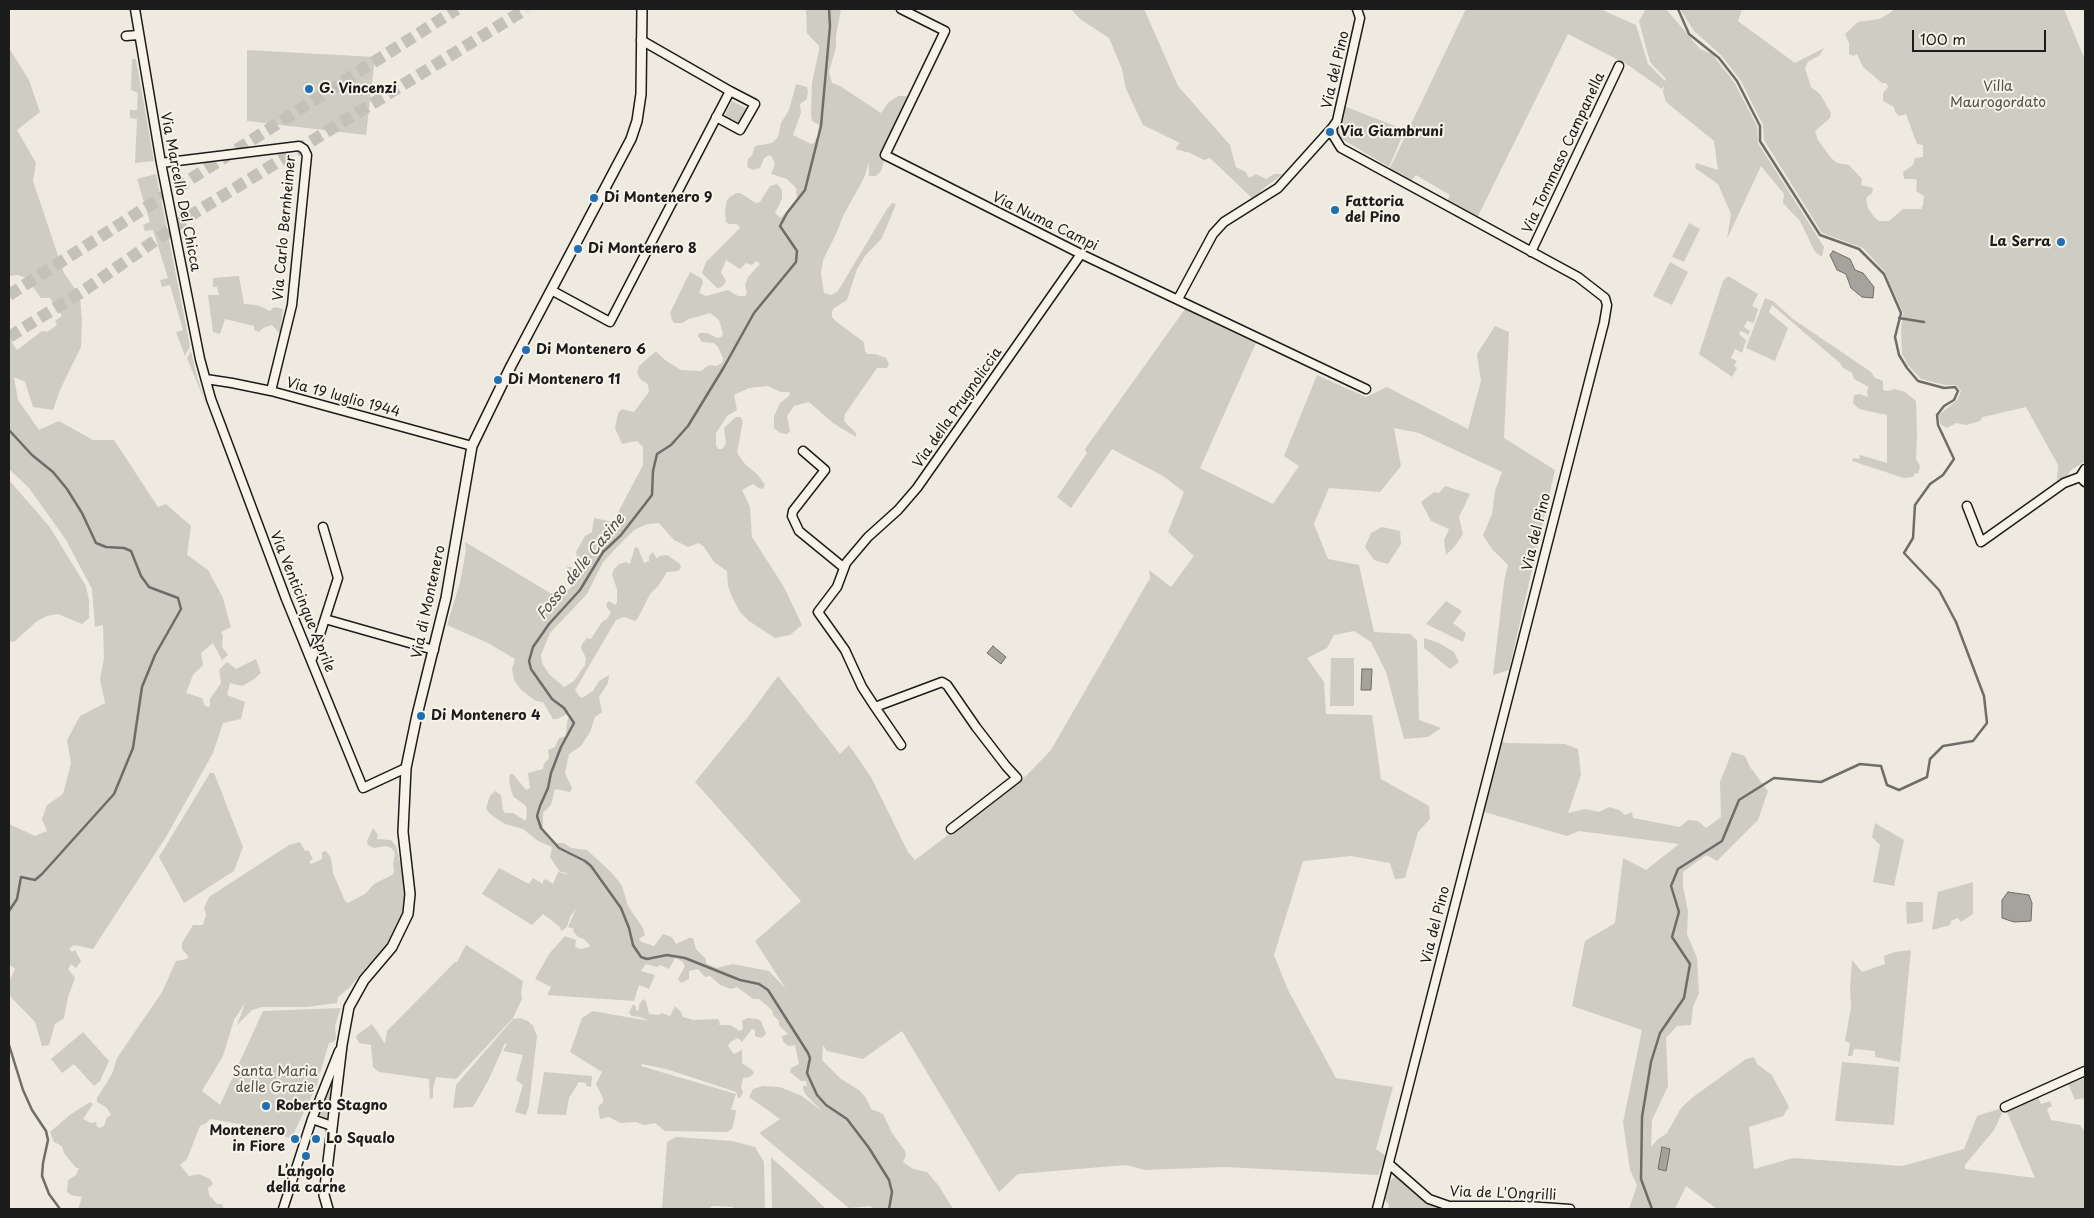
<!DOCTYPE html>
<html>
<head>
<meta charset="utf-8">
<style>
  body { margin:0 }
  #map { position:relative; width:2094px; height:1218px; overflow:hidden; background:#eeeae0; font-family:"Playpen Sans",sans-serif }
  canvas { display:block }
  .frame { position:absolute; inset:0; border:10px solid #1c1c1c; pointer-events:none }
  .scale { position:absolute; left:1912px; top:30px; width:134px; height:22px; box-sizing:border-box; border:2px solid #1c1c1c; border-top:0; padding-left:6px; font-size:15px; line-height:18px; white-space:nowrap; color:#1c1c1c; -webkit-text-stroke:4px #f7f3e8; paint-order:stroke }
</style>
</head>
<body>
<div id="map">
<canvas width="2094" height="1218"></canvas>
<div class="frame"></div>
<div class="scale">100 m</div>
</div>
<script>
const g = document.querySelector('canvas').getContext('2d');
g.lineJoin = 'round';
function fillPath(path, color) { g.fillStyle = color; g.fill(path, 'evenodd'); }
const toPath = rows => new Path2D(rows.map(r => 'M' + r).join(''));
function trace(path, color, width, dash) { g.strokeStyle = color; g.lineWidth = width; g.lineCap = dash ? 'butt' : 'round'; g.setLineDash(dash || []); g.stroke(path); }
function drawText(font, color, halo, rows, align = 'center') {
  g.font = font + ' "Playpen Sans",sans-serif'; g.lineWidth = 4; g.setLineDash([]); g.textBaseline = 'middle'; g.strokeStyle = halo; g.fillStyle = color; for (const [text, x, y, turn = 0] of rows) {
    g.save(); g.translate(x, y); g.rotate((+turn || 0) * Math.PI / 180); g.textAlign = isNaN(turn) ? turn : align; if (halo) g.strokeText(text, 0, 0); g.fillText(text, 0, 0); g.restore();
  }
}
const green = toPath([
  [809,9,841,9,836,36,836,48,829,71,832,83,840,86,881,113,888,103,898,96,906,96,909,98,907,109,892,128,888,149,881,171,876,176,869,176,869,162,864,178,843,216,837,232,823,260,821,273,824,293,831,295,838,291,887,209,892,203,896,204,882,238,865,256,857,269,847,300,833,309,832,312,832,317,838,323,864,342,865,351,867,354,875,354,886,358,889,365,887,368,877,368,845,414,844,421,856,433,856,437,833,423,809,402,794,406,787,416,790,431,787,434,780,433,774,428,774,416,780,403,789,396,790,392,781,392,768,386,749,388,734,395,737,410,727,416,716,433,716,445,718,449,722,449,726,444,724,428,736,417,740,417,743,420,737,453,745,464,758,475,765,485,763,489,759,488,753,484,742,490,750,507,752,537,784,587,802,625,790,635,775,638,749,621,740,612,732,597,728,586,727,571,714,562,704,547,699,543,688,547,674,540,659,523,647,524,634,530,617,547,603,562,587,594,550,633,541,655,542,663,549,674,564,687,574,681,585,665,586,658,581,648,582,644,587,638,591,639,602,622,608,618,611,612,607,608,606,604,609,601,615,605,617,602,617,589,612,575,614,569,619,564,626,562,630,564,635,547,638,548,644,563,649,561,649,556,653,552,657,559,659,556,667,555,680,564,681,568,678,571,667,572,659,585,650,594,638,618,635,621,624,617,616,620,578,685,575,690,579,696,582,698,593,691,599,681,609,675,608,683,599,697,602,712,595,717,590,732,581,746,569,754,565,773,572,788,570,792,555,789,551,805,543,813,543,830,556,843,564,843,571,848,587,850,612,873,622,886,628,906,643,928,645,935,639,939,642,942,654,946,663,934,672,937,676,944,689,938,693,938,696,949,706,959,706,963,709,965,717,968,733,964,769,971,786,989,755,941,801,901,695,782,747,718,778,676,840,754,849,745,871,777,908,852,915,860,1027,775,1051,750,1150,578,1149,570,1171,587,1194,556,1168,532,1184,492,1163,476,1112,449,1071,508,1057,497,1087,453,1085,449,1185,309,1256,343,1200,468,1273,504,1299,466,1284,456,1317,375,1366,397,1387,387,1468,429,1481,381,1477,354,1495,326,1509,332,1504,438,1555,470,1509,670,1493,675,1504,582,1508,565,1492,549,1483,535,1492,514,1495,491,1502,472,1419,433,1394,428,1401,466,1380,492,1329,488,1314,524,1328,559,1359,565,1374,632,1410,634,1417,640,1419,720,1441,728,1428,737,1404,739,1386,672,1371,642,1354,631,1334,635,1327,648,1307,658,1324,682,1326,714,1372,715,1381,779,1429,806,1430,819,1418,832,1405,878,1395,879,1390,863,1351,856,1303,861,1274,955,1288,990,1336,1078,1393,1087,1376,1149,1386,1156,1378,1175,1225,1167,1145,1170,1126,1165,1018,1174,999,1192,902,1031,863,1059,827,1051,823,1045,822,1060,841,1079,859,1090,866,1098,871,1109,883,1114,892,1133,905,1151,906,1155,903,1162,913,1169,927,1172,939,1186,953,1209,872,1209,871,1206,849,1208,759,1133,780,1119,749,1097,753,1089,763,1086,780,1087,802,1096,822,1111,805,1094,803,1088,803,1086,807,1086,806,1081,801,1081,790,1072,791,1068,799,1064,795,1045,788,1046,783,1041,782,1036,788,1034,779,1025,779,1021,773,1015,772,1010,759,999,753,999,737,987,731,989,720,985,710,976,705,977,698,969,689,971,689,979,681,983,678,979,685,966,682,961,675,958,669,969,660,965,657,967,646,964,641,971,655,975,649,989,639,985,634,1001,547,995,551,987,535,979,549,954,565,936,576,940,575,947,581,949,589,947,590,945,584,939,578,937,573,931,574,929,568,927,576,909,570,917,567,927,561,931,560,927,543,914,532,925,482,894,499,868,529,884,533,878,543,884,543,881,546,879,553,884,558,872,565,874,568,873,560,872,550,857,552,847,538,841,523,829,505,824,490,814,486,808,490,796,495,791,501,795,503,810,505,813,513,813,526,821,527,813,526,806,513,796,509,782,510,774,513,774,526,790,530,788,528,773,543,769,544,764,549,758,548,750,555,747,559,738,566,736,567,722,571,712,557,719,553,719,543,702,536,701,521,690,514,680,512,669,515,659,488,643,447,625,460,583,466,550,465,542,550,593,557,593,562,583,569,590,573,584,567,575,567,567,571,567,577,572,583,567,583,563,577,559,576,552,585,536,592,532,594,518,613,522,643,465,643,447,637,441,622,444,615,428,618,413,622,409,634,412,649,392,648,384,641,380,637,373,639,366,656,351,665,360,681,370,701,371,709,365,717,366,723,362,723,358,718,347,714,343,702,342,698,336,699,333,707,333,717,338,721,337,723,334,719,320,710,313,689,319,682,323,674,323,672,320,670,313,690,272,701,278,703,282,699,293,706,296,728,290,738,296,745,296,747,293,745,285,748,277,760,264,756,261,752,265,746,263,740,269,726,260,721,272,726,281,722,287,717,288,702,273,706,262,740,228,737,224,729,224,726,222,725,211,727,200,730,197,736,193,740,193,756,203,760,202,770,186,777,184,782,190,782,199,775,213,780,218,793,206,797,200,796,188,787,179,771,174,775,164,772,157,769,155,764,158,760,168,753,170,747,167,748,159,752,155,755,146,772,143,778,137,781,123,789,110,796,84,807,87,808,91,807,99,800,104,801,113,793,135,811,144,814,143,818,135,819,125,812,121,811,114,812,83,819,50,819,46,807,33,806,11],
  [1071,9,1144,9,1178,86,1230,145,1236,167,1246,172,1249,178,1256,174,1266,179,1274,174,1283,174,1264,188,1253,199,1210,158,1204,160,1190,153,1175,149,1180,143,1143,125,1126,89,1122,69,1109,38,1080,19],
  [1466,9,1600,9,1636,25,1648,64,1665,81,1666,79,1650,62,1639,21,1646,9,1666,9,1700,49,1712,54,1734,82,1757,126,1758,143,1824,247,1822,257,1815,252,1800,221,1783,203,1784,194,1761,166,1727,239,1731,214,1718,184,1695,168,1696,163,1718,170,1714,141,1666,102,1663,92,1664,85,1662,89,1628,65,1568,34,1477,218,1447,202,1450,195,1416,175,1411,181,1389,170],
  [1680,9,1742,9,1738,21,1795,63,1824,48,1820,55,1808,62,1805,68,1811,87,1820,94,1831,113,1830,118,1815,131,1818,140,1831,158,1837,163,1849,165,1862,179,1861,185,1873,188,1872,193,1866,198,1868,208,1874,217,1879,221,1889,221,1903,209,1921,209,1923,205,1924,196,1916,191,1917,181,1915,179,1904,179,1903,172,1913,165,1915,158,1923,157,1923,145,1917,144,1906,114,1899,116,1895,112,1894,107,1883,101,1883,93,1888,87,1886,83,1882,83,1863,67,1857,54,1853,56,1849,54,1849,43,1845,34,1858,22,1880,19,1893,11,1891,9,2064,9,2085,60,2085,461,2070,471,2066,479,2057,481,2058,465,2026,407,1983,417,1980,421,1966,425,1956,423,1947,428,1940,424,1939,415,1957,400,1961,391,1956,385,1945,385,1921,379,1908,365,1902,354,1901,329,1903,313,1885,272,1863,248,1822,233,1764,140,1763,125,1741,81,1721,55,1694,31],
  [9,48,29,80,40,112,17,130,36,163,33,181,64,273,80,296,82,321,81,347,60,390,53,410,33,407,25,382,14,377,18,400,39,430,59,421,93,440,114,440,158,507,166,504,191,526,187,555,208,570,223,598,231,627,221,632,223,636,222,647,228,655,222,660,213,643,201,653,203,665,193,675,186,693,202,698,205,706,210,707,210,699,221,683,219,670,227,662,236,669,256,659,261,673,253,680,242,686,230,683,227,695,245,702,241,719,223,723,213,753,166,837,93,949,74,945,69,949,72,952,75,950,81,961,76,968,71,964,68,969,75,978,68,997,64,1018,55,1024,49,1045,42,1046,35,1022,9,995,9,982,15,969,9,964,9,824,35,836,47,831,42,819,47,805,63,794,71,763,67,740,80,716,105,703,100,679,104,659,103,625,95,627,92,589,66,540,29,488,9,469,9,338,17,350,42,331,47,332,57,325,55,321,62,316,50,298,41,298,26,278,18,275,9,276],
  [247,50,375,57,366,135,247,121],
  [132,59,136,59,154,161,135,163,137,119,130,118,130,110,137,110,138,93,131,90],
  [732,101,748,109,740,125,724,117],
  [1344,106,1405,130,1389,167,1342,139,1338,135,1338,126],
  [156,174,190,346,185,356,176,332,183,330,170,285,162,287,160,280,168,278,153,230,145,231,143,225,150,222,137,179],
  [1689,223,1700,229,1684,262,1672,257],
  [1670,262,1688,272,1672,305,1653,296],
  [239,276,244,304,257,305,270,311,274,307,283,309,280,334,272,325,263,328,259,332,254,330,254,326,225,319,220,334,213,332,208,295,219,295,217,287,213,287,213,278],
  [1728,276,1758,294,1752,306,1758,309,1754,323,1747,321,1744,327,1750,331,1749,335,1741,331,1739,334,1746,340,1742,353,1735,349,1731,358,1737,361,1734,366,1737,368,1732,377,1699,354,1723,281],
  [1765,298,1773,301,1793,319,1871,372,1875,378,1883,381,1883,390,1887,391,1895,389,1905,392,1916,401,1917,435,1916,459,1920,466,1918,474,1915,473,1913,477,1904,478,1852,461,1853,458,1859,459,1860,455,1887,463,1887,415,1859,409,1853,403,1854,395,1860,394,1868,397,1867,391,1869,387,1854,379,1852,373,1842,367,1841,364,1772,305,1769,312,1788,328,1775,361,1746,348],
  [191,351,197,377,207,407,187,358],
  [9,480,49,526,86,586,89,600,89,618,82,624,58,614,47,616,37,621,15,641,9,642],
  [1445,486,1470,494,1459,517,1463,534,1455,546,1446,555,1444,540,1449,529,1431,521,1421,502,1434,492,1439,493],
  [1382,527,1400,531,1401,544,1388,564,1374,560,1365,547,1371,533],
  [1446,601,1462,611,1453,623,1466,633,1463,642,1426,624],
  [1424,638,1439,643,1454,652,1459,662,1450,669,1424,648],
  [1331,658,1354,658,1354,706,1330,706],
  [1497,739,1506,743,1565,744,1578,749,1581,775,1568,813,1585,809,1599,812,1609,807,1619,810,1625,815,1632,812,1633,818,1680,827,1688,820,1698,821,1706,828,1721,817,1720,782,1732,752,1745,756,1750,767,1768,791,1758,820,1717,861,1706,855,1683,872,1683,886,1688,912,1687,934,1697,958,1699,993,1693,1007,1691,1025,1677,1026,1666,1038,1668,1086,1652,1120,1651,1147,1657,1140,1667,1133,1681,1108,1693,1097,1746,1059,1754,1057,1757,1064,1772,1075,1789,1107,1783,1116,1749,1127,1754,1169,1793,1158,1902,1166,1964,1149,1977,1116,2005,1107,1994,1130,1965,1165,1965,1169,2035,1178,2007,1112,2012,1108,2038,1097,2041,1104,2050,1101,2052,1106,2047,1109,2051,1120,2080,1125,2085,1132,2085,1209,1717,1209,1686,1186,1675,1209,1629,1209,1637,1185,1630,1170,1623,1122,1642,1030,1572,1006,1585,941,1615,923,1623,858,1646,870,1679,844,1579,831,1567,836,1481,811],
  [210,773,214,773,243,847,234,871,184,903,159,857],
  [1875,823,1904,840,1894,886,1873,882,1880,845,1872,837],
  [373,828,378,835,377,839,391,840,396,846,404,877,405,914,389,942,378,954,376,960,367,966,350,987,338,997,337,1003,306,1007,262,1007,252,1010,237,1025,245,1003,234,1020,223,1056,202,1091,220,1105,263,1011,341,1008,335,1025,336,1039,333,1042,329,1043,316,1087,291,1139,260,1125,262,1128,250,1128,245,1125,210,1119,206,1123,200,1126,187,1159,180,1165,189,1176,199,1174,210,1179,213,1184,208,1188,209,1195,217,1204,222,1204,224,1209,78,1209,82,1197,71,1195,67,1192,68,1180,76,1175,79,1168,76,1168,64,1153,62,1146,54,1142,50,1132,71,1114,90,1102,93,1104,83,1119,91,1123,97,1122,96,1125,99,1128,104,1126,107,1117,111,1115,107,1108,97,1102,97,1098,112,1074,117,1058,162,992,176,961,187,959,188,956,182,949,182,943,193,925,203,925,206,915,204,908,209,897,289,845,300,842,305,851,308,850,313,859,309,862,311,864,322,859,322,852,326,851,331,858,333,873,345,901,348,903,365,894,374,884,392,875,394,872,393,863,395,854,392,848,385,846,374,848,368,845,367,841],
  [1973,882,1973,914,1961,922,1958,918,1951,921,1950,925,1932,930,1938,892],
  [1906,902,1923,902,1923,922,1907,924],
  [466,945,523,981,521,993,522,999,513,1018,456,1079,436,1077,433,1089,433,1097,430,1100,429,1079,379,1072,373,1067,371,1045,359,1043,356,1037,358,1034,372,1024,385,1044,387,1031,455,962,457,962],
  [1911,950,1900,1062,1875,1057,1875,1051,1854,1049,1852,1056,1848,1056,1850,1043,1845,1041,1851,1007,1850,987,1852,960,1862,972,1885,964,1884,956,1894,952],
  [643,999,646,1001,649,1014,659,1015,662,1013,670,1016,675,1006,681,1012,683,1017,693,1020,718,1019,720,1023,719,1025,730,1025,740,1031,743,1029,742,1021,747,1018,758,1019,761,1021,766,1034,762,1038,755,1036,755,1030,752,1029,742,1042,738,1038,730,1042,728,1046,734,1054,742,1050,742,1063,752,1070,754,1073,750,1077,743,1078,741,1087,743,1093,740,1098,738,1098,736,1092,706,1082,666,1069,642,1064,641,1066,736,1094,731,1110,736,1110,735,1118,732,1129,727,1132,665,1131,655,1123,644,1125,636,1122,620,1123,609,1117,600,1119,598,1107,603,1102,603,1098,596,1084,602,1072,570,1052,582,1018,593,1011,649,1021,640,1017,632,1016,629,1013,633,1004,636,1007,636,1011,639,1010,639,1005],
  [520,1018,528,1021,533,1026,537,1036,529,1105,526,1115,515,1112,523,1085,516,1080,523,1055,503,1051,507,1044,505,1043,488,1081,473,1107,453,1108,456,1085,513,1019],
  [83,1032,109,1061,100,1081,94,1086,74,1064,62,1073,51,1059],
  [1842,1062,1899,1067,1894,1125,1835,1121],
  [544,1072,592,1076,591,1087,586,1086,586,1083,579,1082,569,1098,566,1115,537,1114],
  [2085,1078,2085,1101,2083,1098,2075,1100,2068,1084],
  [328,1090,332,1092,327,1118,319,1115],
  [676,1137,732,1141,755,1147,764,1162,765,1209,733,1209,733,1207,712,1206,709,1209,662,1209,667,1142],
  [771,1157,813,1196,826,1209,772,1209],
  [1396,1175,1404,1180,1453,1209,1388,1209,1389,1205,1382,1196,1387,1185]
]);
const water = toPath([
  [1833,251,1850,259,1855,270,1863,273,1874,287,1873,298,1862,297,1851,288,1846,274,1837,270,1830,255,1833,251],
  [993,646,1006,657,1001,664,987,653,993,646],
  [1362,669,1372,669,1371,690,1361,690,1362,669],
  [2008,892,2029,895,2032,903,2031,921,2014,922,2002,918,2002,900,2008,892],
  [1662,1147,1670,1149,1666,1171,1658,1169,1662,1147]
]);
const stream = toPath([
  [829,9,830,26,821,126,805,190,787,213,780,226,797,251,796,262,754,313,724,367,688,426,671,445,657,454,653,471,652,495,621,535,603,552,580,590,549,624,533,647,529,661,531,669,552,699,564,708,574,723,561,747,551,773,548,788,540,806,537,816,541,828,559,848,585,861,591,866,621,908,629,928,633,945,641,957,647,959,667,955,685,958,740,980,759,984,768,990,808,1053,810,1058,807,1073,817,1095,826,1105,847,1119,869,1148,889,1180,892,1192,889,1209],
  [1899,318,1924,322],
  [9,430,32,455,53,472,67,489,82,513,96,543,106,547,124,548,131,551,141,576,149,587,178,598,181,609,155,655,142,687,133,748,114,794,42,874,35,880,21,877,17,899,9,911],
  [9,1045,23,1090,32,1110,46,1131,48,1140,43,1163,42,1176,49,1194,60,1209],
  [1652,1209,1641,1179,1642,1117,1651,1062,1660,1033,1684,998,1690,964,1672,937,1679,912,1671,886,1678,869,1722,841,1739,800,1774,778,1821,782,1860,764,1881,766,1887,785,1899,790,1927,777,1930,759,1943,746,1973,741,1987,723,1984,696,1956,622,1939,590,1904,553,1913,538,1915,505,1930,484,1943,475,1954,459,1938,425,1937,415,1944,406,1954,400,1958,391,1955,387,1944,388,1918,381,1907,368,1899,355,1895,337,1901,313,1884,274,1859,249,1820,235,1760,141,1760,126,1737,81,1719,58,1689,34,1678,9]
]);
const trunkTunnel = toPath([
  [9,295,457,9],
  [9,337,86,289,193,214,526,9]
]);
const minor = toPath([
  [135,9,161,163,200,359,211,399,286,599,363,788,406,768],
  [901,9,945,31,885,155,1081,254,1366,389],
  [1357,9,1360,18,1337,121,1332,128,1333,135,1341,148,1578,277,1605,298,1607,305,1604,323,1377,1209],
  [126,36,138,35],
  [716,117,740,130,755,104,730,91],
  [161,163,299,146,304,149,307,155,292,305,271,391],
  [1531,252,1619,66],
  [551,290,610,322,730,91,641,40],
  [1178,299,1213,234,1224,222,1278,188,1332,128],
  [206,379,232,383,271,391,472,446],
  [803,451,825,470,793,511,792,516,799,531,843,567],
  [2085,469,2080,477,2085,482],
  [1967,506,1981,542,2064,483,2080,477],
  [325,619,434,650],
  [312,659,338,578,323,527],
  [875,707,901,745],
  [951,829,1017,778,1006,766,976,727,947,685,942,682,875,707,862,687,845,650,818,612,837,587,846,563,868,537,898,510,917,488,1081,254],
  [2005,1107,2085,1071],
  [312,1119,332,1126],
  [1389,1164,1429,1199,1449,1206,1527,1206,1570,1209],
  [283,1209,312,1119,339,1051]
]);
const tertiary = toPath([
  [328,1209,324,1195,342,1045,349,1007,364,980,392,947,408,914,410,894,403,832,406,768,417,715,446,598,472,446,511,366,631,139,637,121,641,94,642,9]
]);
const markers = [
  [309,89,5,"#1f6fb2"],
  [1330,132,5,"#1f6fb2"],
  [594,198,5,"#1f6fb2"],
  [1335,210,5,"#1f6fb2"],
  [2061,242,5,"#1f6fb2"],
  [578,249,5,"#1f6fb2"],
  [526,350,5,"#1f6fb2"],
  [498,380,5,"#1f6fb2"],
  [421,716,5,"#1f6fb2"],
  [266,1106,5,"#1f6fb2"],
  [295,1139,5,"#1f6fb2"],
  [316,1139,5,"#1f6fb2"],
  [306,1156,5,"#1f6fb2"]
];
const streetNames = [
  ["Via del Pino",1336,70,-77],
  ["Via Tommaso Campanella",1564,153,-65],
  ["Via Marcello Del Chicca",180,192,79],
  ["Via Numa Campi",1045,222,26],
  ["Via Carlo Bernheimer",285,228,-85],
  ["Via 19 luglio 1944",343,398,15],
  ["Via della Prugnoliccia",958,408,-55],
  ["Via del Pino",1537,532,-76],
  ["Via Venticinque Aprile",302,602,68],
  ["Via di Montenero",429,602,-78],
  ["Via del Pino",1436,925,-76],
  ["Via de L'Ongrilli",1503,1194,2]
];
const parkNames = [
  ["Villa",1998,87],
  ["Maurogordato",1998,103],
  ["Santa Maria",275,1072],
  ["delle Grazie",275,1088]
];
const poiNames = [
  ["G. Vincenzi",319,89],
  ["Via Giambruni",1340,132],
  ["Di Montenero 9",604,198],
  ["Fattoria",1345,202],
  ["del Pino",1345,218],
  ["La Serra",2051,242,"right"],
  ["Di Montenero 8",588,249],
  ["Di Montenero 6",536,350],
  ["Di Montenero 11",508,380],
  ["Di Montenero 4",431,716],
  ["Roberto Stagno",276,1106],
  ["Montenero",285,1131,"right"],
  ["in Fiore",285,1147,"right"],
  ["Lo Squalo",326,1139],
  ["L’angolo",306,1172,"center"],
  ["della carne",306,1188,"center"]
];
const waterNames = [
  ["Fosso delle Casine",581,567,-51]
];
fillPath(green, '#cfccc3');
fillPath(water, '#a6a39d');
trace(water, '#6f6d69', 1);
trace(stream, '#6f6d69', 2.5);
trace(trunkTunnel, '#c4c1b9', 12, [12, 6]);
trace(minor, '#1c1c1c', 11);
trace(tertiary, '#1c1c1c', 12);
trace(minor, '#f7f3e8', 8);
trace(tertiary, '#f7f3e8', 9);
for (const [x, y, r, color] of markers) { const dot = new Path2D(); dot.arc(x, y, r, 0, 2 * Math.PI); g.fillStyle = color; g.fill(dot); trace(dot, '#f7f3e8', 2); }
drawText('14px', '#1c1c1c', '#f7f3e8', streetNames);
drawText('14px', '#52514e', '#f7f3e8', parkNames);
drawText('bold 14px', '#1c1c1c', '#f7f3e8', poiNames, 'left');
drawText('italic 15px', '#535250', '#f7f3e8', waterNames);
</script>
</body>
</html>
